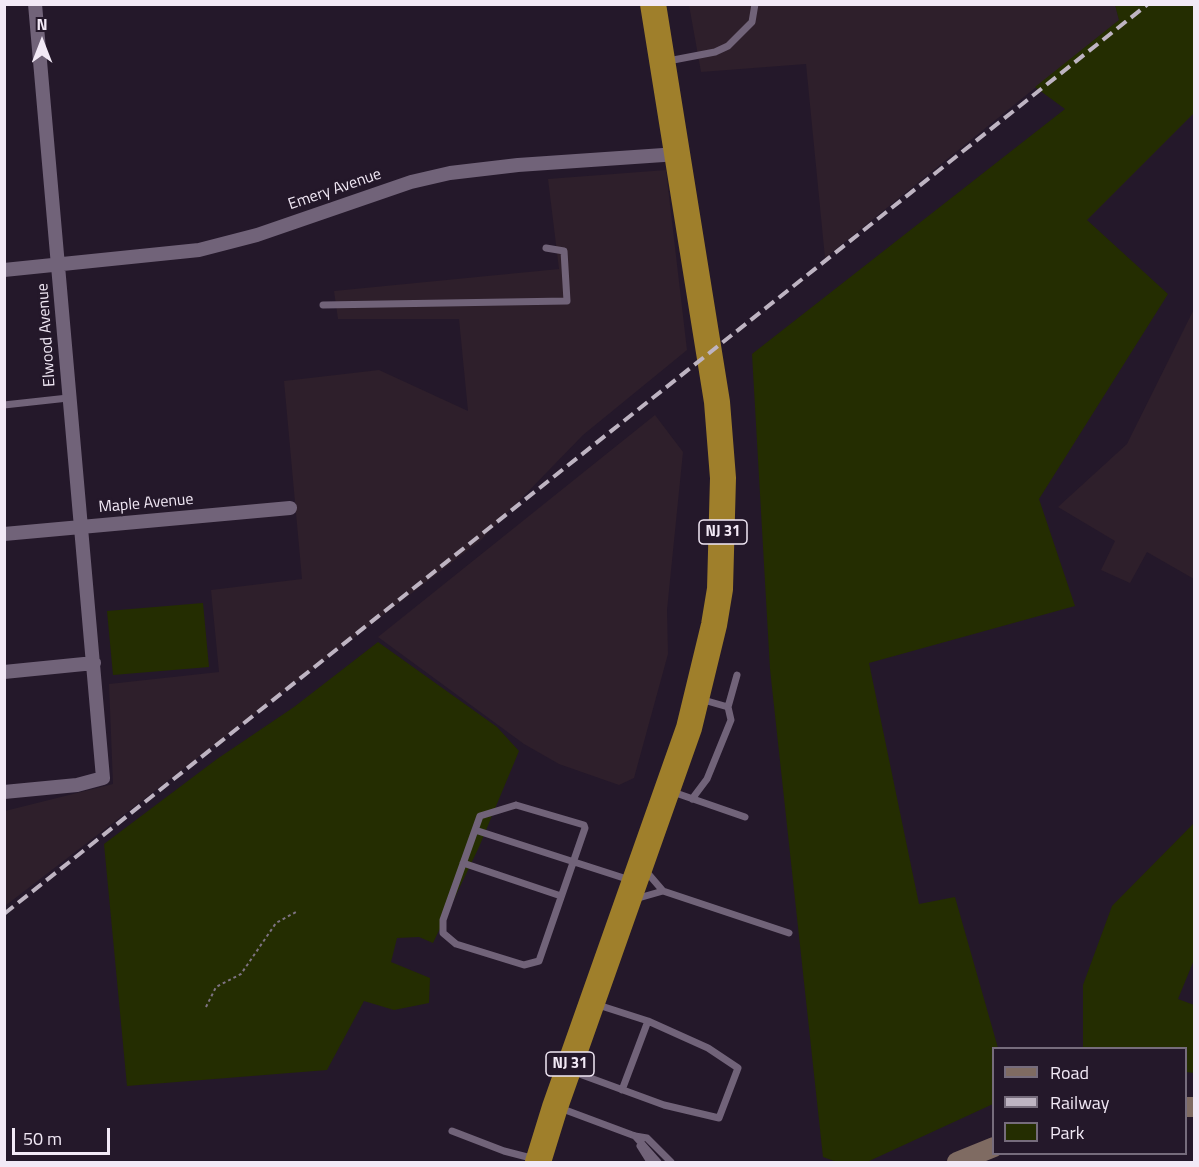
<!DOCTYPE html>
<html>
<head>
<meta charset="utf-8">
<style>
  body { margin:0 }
  #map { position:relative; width:1199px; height:1167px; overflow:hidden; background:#24182a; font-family:"Titillium Web",sans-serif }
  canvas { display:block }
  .frame { position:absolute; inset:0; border:6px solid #f2e9f6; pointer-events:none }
  .legend { position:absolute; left:992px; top:1047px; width:195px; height:108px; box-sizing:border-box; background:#24182a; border:2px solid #766c7c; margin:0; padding:8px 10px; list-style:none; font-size:18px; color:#f2e9f6 }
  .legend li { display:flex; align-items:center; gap:12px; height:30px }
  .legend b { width:30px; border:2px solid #766c7c }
  .north { position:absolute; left:12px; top:12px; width:60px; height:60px; -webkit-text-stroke:4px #24182a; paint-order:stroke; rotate:0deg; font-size:16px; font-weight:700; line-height:24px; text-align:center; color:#f2e9f6 }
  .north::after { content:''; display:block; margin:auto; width:21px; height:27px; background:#f2e9f6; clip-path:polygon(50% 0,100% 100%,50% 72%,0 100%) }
  .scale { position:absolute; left:12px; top:1128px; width:98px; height:27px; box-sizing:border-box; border:3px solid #f2e9f6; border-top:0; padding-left:8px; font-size:18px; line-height:21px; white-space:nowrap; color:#f2e9f6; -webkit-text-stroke:4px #24182a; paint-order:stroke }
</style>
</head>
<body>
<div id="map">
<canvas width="1199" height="1167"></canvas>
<div class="frame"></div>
<ul class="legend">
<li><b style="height:8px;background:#7f6b62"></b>Road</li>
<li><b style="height:8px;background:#beb4c2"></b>Railway</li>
<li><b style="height:16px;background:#242d01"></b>Park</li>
</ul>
<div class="north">N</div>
<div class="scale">50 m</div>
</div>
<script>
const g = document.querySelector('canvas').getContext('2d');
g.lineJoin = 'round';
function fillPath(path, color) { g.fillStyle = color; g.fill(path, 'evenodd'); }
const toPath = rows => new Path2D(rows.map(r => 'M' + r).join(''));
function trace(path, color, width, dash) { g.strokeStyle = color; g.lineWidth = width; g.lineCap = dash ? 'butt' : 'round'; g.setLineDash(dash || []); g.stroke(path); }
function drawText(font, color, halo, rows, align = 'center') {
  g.font = font + ' "Titillium Web",sans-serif'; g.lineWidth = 5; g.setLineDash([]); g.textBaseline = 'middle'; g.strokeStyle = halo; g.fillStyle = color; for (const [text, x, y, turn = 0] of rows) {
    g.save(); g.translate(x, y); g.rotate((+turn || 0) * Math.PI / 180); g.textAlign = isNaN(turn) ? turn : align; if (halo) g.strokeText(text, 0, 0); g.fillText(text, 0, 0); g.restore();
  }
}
const industrial = toPath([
  [1115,4,1119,20,825,258,806,64,701,72,689,5],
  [666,170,687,350,583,435,481,540,5,906,5,811,113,784,109,684,219,672,211,590,302,579,284,381,379,370,468,411,459,319,338,319,334,291,559,269,548,179],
  [1194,309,1194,579,1147,552,1130,583,1101,570,1115,541,1058,507,1127,444],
  [655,415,683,452,667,610,668,654,634,778,619,785,559,764,524,744,378,637]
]);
const green = toPath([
  [1115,5,1194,5,1194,113,1087,220,1168,294,1039,499,1075,606,869,663,919,904,955,897,998,1048,994,1048,993,1104,867,1162,837,1162,823,1157,770,669,752,354,1065,109,1035,87,1119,20],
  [203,603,209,667,113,675,107,611],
  [378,642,497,727,519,751,479,847,433,943,419,937,397,938,391,962,430,978,429,1003,394,1010,364,1001,327,1070,127,1086,104,844,217,759,294,707],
  [1194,823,1194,960,1178,999,1194,1005,1194,1073,1186,1072,1186,1048,1083,1048,1083,985,1112,906]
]);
const path = toPath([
  [206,1007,216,987,241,974,276,923,296,912]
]);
const lane = toPath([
  [668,61,715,52,728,46,752,22,755,4],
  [323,305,567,301,564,251,546,248],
  [4,405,68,398],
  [700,699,728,707,737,675],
  [670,791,745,817],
  [692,799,707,779,731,720,728,707],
  [516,805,584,825,585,828,539,961,524,965,456,944,443,933,443,920,480,816,516,805],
  [475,830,630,880],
  [463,863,561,896],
  [645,870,663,891],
  [635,899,663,891,789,933],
  [574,1072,664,1105,719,1118,738,1068,708,1048,648,1021,595,1004],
  [622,1090,648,1021],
  [560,1108,635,1136,647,1138,671,1162],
  [452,1131,504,1151,535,1159],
  [635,1136,658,1162],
  [640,1146,650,1162]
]);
const street = toPath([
  [4,270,199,250,257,235,411,182,450,173,518,165,678,154],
  [4,534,290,508],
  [4,672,94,663],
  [4,792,77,785,103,778,35,4]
]);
const secondary = toPath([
  [1186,1107,1194,1107],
  [957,1162,994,1147]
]);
const highway = toPath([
  [538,1162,555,1107,689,728,714,625,720,589,723,478,717,402,653,4]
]);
const rail = toPath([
  [4,914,1148,4]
]);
const shields = [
  [723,532,48],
  [570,1064,48]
];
const shieldNames = [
  ["NJ 31",723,532],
  ["NJ 31",570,1064]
];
const streetNames = [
  ["Emery Avenue",335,190,-19],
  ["Elwood Avenue",47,335,-94],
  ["Maple Avenue",146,504,-5]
];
fillPath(industrial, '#2e1f2b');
fillPath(green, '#242d01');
trace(path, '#7e7383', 2, [3, 3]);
trace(lane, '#716379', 7);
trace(street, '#716379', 14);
trace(secondary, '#7f6b62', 20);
trace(highway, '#9f7f2b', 26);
trace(rail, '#beb4c2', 4, [12, 6]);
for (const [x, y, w] of shields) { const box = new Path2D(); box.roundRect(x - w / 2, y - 12, w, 24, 4.5); g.fillStyle = '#24182a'; g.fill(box); trace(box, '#f2e9f6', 1.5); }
drawText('bold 15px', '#f2e9f6', null, shieldNames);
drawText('16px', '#f2e9f6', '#24182a', streetNames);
</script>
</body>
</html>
